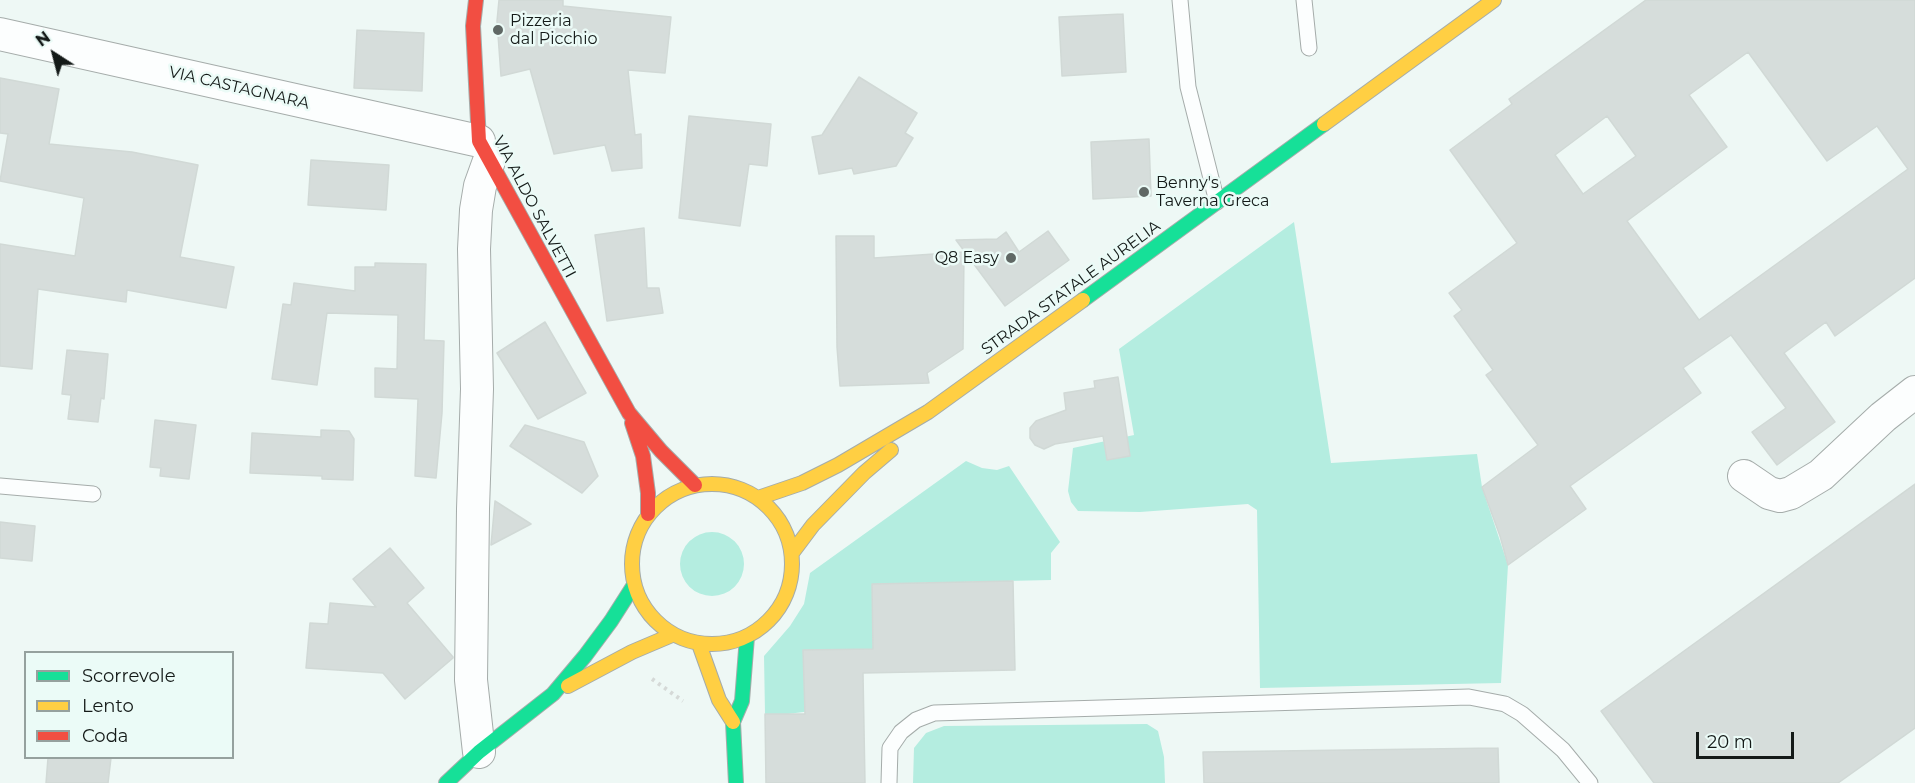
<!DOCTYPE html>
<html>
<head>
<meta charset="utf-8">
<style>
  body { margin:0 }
  #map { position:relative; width:1915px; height:783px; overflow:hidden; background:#eef8f5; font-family:Montserrat,sans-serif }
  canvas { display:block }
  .legend { position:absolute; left:24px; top:651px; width:210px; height:108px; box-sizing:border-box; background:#ebfbf7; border:2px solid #95a19e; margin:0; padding:8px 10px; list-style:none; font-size:18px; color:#141a18 }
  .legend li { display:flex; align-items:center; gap:12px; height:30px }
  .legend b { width:30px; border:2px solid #95a19e }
  .north { position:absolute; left:24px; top:24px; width:60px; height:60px; -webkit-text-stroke:4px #ebfbf7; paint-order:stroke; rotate:324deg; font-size:16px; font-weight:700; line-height:24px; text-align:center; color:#141a18 }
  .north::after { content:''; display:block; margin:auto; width:21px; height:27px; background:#141a18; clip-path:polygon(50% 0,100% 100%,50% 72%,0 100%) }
  .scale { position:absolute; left:1696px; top:732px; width:98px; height:27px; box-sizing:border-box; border:3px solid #141a18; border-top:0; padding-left:8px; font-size:18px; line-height:21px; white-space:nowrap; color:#141a18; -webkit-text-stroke:4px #ebfbf7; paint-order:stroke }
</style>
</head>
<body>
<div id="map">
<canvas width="1915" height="783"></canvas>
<ul class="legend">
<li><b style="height:8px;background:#16e098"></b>Scorrevole</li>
<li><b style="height:8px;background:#ffcf43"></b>Lento</li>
<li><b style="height:8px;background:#f24e42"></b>Coda</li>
</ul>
<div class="north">N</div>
<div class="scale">20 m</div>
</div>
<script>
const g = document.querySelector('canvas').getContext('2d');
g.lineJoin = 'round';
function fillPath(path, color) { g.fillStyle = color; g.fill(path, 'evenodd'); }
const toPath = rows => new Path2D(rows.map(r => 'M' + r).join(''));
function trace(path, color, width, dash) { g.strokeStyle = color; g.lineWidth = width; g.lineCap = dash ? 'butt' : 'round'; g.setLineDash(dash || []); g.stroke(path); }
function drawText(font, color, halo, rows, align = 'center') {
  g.font = font + ' Montserrat,sans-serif'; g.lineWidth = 5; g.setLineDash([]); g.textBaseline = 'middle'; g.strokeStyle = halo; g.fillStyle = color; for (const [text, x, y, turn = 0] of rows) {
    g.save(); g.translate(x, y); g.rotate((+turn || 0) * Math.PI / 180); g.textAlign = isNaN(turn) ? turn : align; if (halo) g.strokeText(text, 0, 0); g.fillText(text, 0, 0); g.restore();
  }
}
const green = toPath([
  [1294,222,1331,463,1477,454,1482,487,1508,565,1501,683,1260,688,1257,510,1248,504,1140,512,1078,511,1071,502,1068,491,1073,448,1134,435,1119,349],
  [966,461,982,468,997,470,1009,466,1060,542,1051,553,1051,580,872,584,873,649,803,651,803,666,810,665,811,711,788,714,765,714,764,656,790,626,804,604,810,573],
  '680 564a32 32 0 1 1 64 0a32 32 0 1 1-64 0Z',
  [1147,724,1158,731,1164,757,1165,783,913,783,914,748,926,733,944,726]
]);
const building = toPath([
  [499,0,563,0,563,6,671,17,665,73,628,70,635,135,641,134,642,168,612,171,605,145,554,154,530,69,501,76,497,21,499,0],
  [1646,0,1915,0,1915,278,1835,336,1826,322,1784,353,1835,422,1777,465,1752,432,1786,408,1731,335,1683,368,1701,393,1570,486,1586,509,1508,565,1500,536,1482,487,1538,445,1486,375,1493,370,1454,316,1462,310,1449,293,1517,243,1450,150,1512,104,1509,99,1646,0],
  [1748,52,1827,161,1877,126,1908,169,1699,320,1627,221,1727,147,1689,95,1748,52],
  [1607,116,1636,156,1583,194,1555,155,1607,116],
  [1123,14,1126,72,1062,76,1059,17,1123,14],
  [357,30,424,33,422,91,354,88,357,30],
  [859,77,917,113,905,133,913,138,896,166,854,174,852,168,819,174,812,137,822,135,859,77],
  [0,78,59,89,49,144,132,152,198,165,180,257,234,267,226,308,127,290,126,302,38,289,32,369,0,366,0,244,75,256,84,198,0,181,8,134,0,133,0,78],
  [689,116,771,124,767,166,749,164,740,226,679,218,689,116],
  [1149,139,1151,196,1093,199,1091,142,1149,139],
  [311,160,389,165,386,210,308,205,311,160],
  [644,228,647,288,659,288,663,313,607,321,595,235,644,228],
  [1048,231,1069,260,1005,306,956,240,997,239,1006,232,1019,252,1048,231],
  [836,236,874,236,874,258,964,252,963,349,927,373,929,383,840,386,837,347,836,236],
  [375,263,426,264,424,340,444,341,442,413,436,478,415,476,418,399,375,397,375,368,397,369,398,315,327,313,317,385,272,379,283,304,291,305,294,283,355,291,355,267,375,267,375,263],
  [545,322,586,393,538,419,497,353,545,322],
  [67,350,108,354,104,399,101,398,98,422,68,419,71,395,62,394,67,350],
  [1118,377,1130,456,1107,460,1103,436,1055,444,1044,449,1035,445,1030,438,1030,428,1036,421,1066,410,1064,393,1095,388,1094,381,1118,377],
  [155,420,196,425,189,479,160,476,161,468,150,467,155,420],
  [525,425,584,442,598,476,582,493,510,446,525,425],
  [321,430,349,431,354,439,353,480,322,479,322,476,250,473,252,433,321,437,321,430],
  [1915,484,1915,728,1838,783,1654,783,1601,711,1915,484],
  [495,501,531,524,491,545,495,501],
  [0,522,35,526,32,561,0,558,0,522],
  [390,548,424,588,407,603,453,657,453,658,405,699,383,673,306,668,310,623,328,624,330,603,376,607,353,579,390,548],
  [1013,581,1015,670,863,673,865,783,766,783,765,714,805,714,803,650,873,649,872,584,1013,581],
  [1498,748,1499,783,1204,783,1203,752,1498,748],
  [48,758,111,758,108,783,46,783,48,758]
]);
const path = toPath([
  [652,679,683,701]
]);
const lane = toPath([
  [1180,0,1188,87,1217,202],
  [1304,0,1309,48],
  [0,486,93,494],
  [889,783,890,748,901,732,916,720,934,713,1469,697,1505,704,1522,714,1563,750,1590,783]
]);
const street = toPath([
  [0,34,479,141],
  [1744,476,1769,493,1780,496,1791,493,1821,475,1883,417,1915,392],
  [479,752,471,680,473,509,477,389,474,249,476,210,480,186,489,161]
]);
const fast = toPath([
  [1083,300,1324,124],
  [446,783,479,752,553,694,585,656,611,621,634,585],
  [736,783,733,722,742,701,747,637]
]);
const slow = toPath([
  [1324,124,1494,0],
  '632 564a80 80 0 1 1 160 0a80 80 0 1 1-160 0Z',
  [758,498,802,483,838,465,928,412,1083,300],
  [792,553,813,525,864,473,891,450],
  [699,644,719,700,733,722],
  [568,686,632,652,672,635]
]);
const jam = toPath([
  [476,0,473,26,479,141,629,413,661,451,695,485],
  [632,423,643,456,648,493,648,514]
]);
const markers = [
  [498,30,6,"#606865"],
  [1144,192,6,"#606865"],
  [1011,258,6,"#606865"]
];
const poiNames = [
  ["Pizzeria",510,21],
  ["dal Picchio",510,39],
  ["Benny's",1156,183],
  ["Taverna Greca",1156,201],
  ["Q8 Easy",999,258,"right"]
];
const streetNames = [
  ["VIA CASTAGNARA",239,88,13],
  ["VIA ALDO SALVETTI",534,207,62],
  ["STRADA STATALE AURELIA",1071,288,-36]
];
fillPath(green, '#b4ede0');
fillPath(building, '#d6dddb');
trace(building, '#d1d9d6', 1.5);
trace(lane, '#a5acaa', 17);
trace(street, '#a5acaa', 34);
trace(fast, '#a5acaa', 16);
trace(slow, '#a5acaa', 16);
trace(jam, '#a5acaa', 16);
trace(path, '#d5d9d7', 4, [3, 4.5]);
trace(lane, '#fcfefe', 15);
trace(street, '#fcfefe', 32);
trace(fast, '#16e098', 14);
trace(slow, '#ffcf43', 14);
trace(jam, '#f24e42', 14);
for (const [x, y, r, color] of markers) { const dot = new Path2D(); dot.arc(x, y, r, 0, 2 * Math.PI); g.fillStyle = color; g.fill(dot); trace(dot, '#ebfbf7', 2); }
drawText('16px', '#141a18', '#ebfbf7', poiNames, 'left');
drawText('16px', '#141a18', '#ebfbf7', streetNames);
</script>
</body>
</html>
